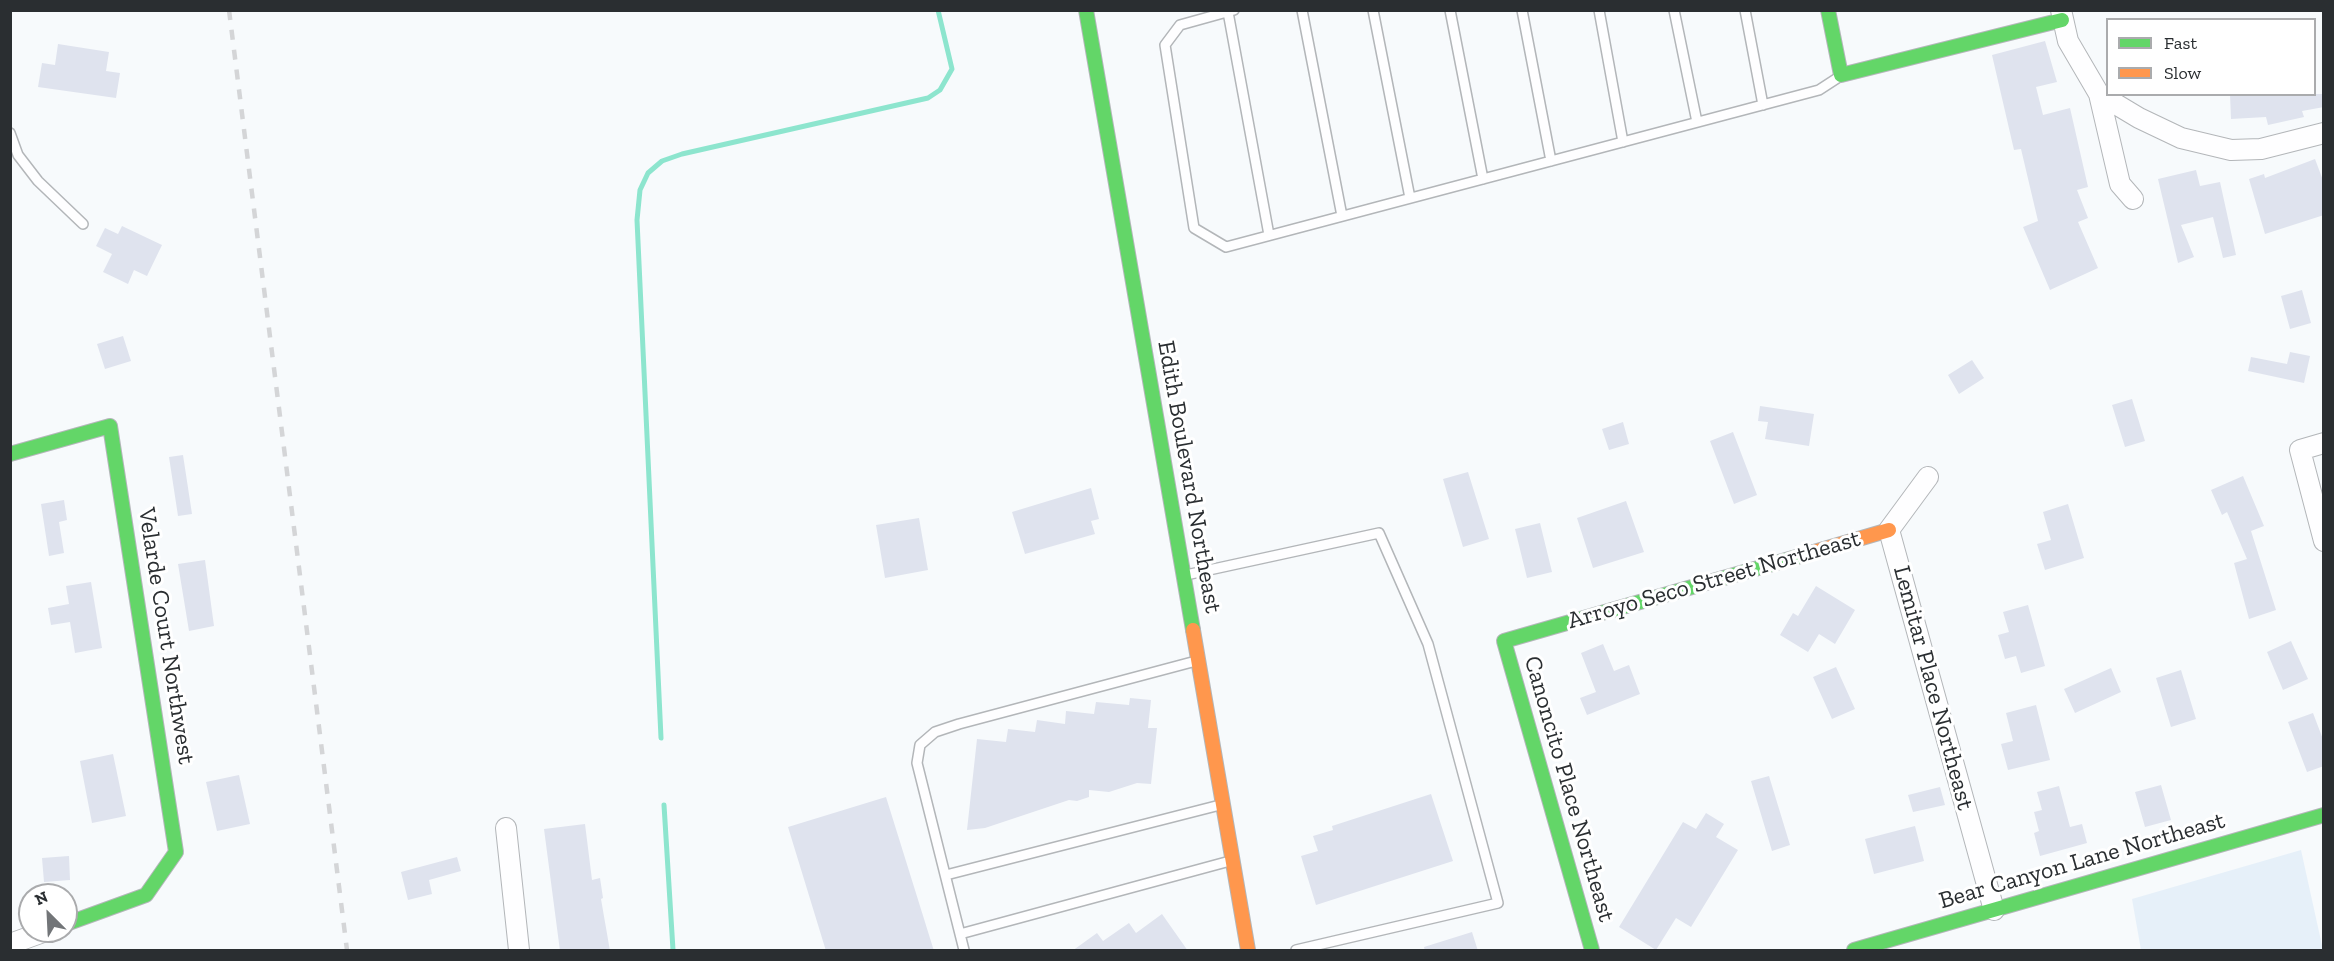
<!DOCTYPE html>
<html>
<head>
<meta charset="utf-8">
<style>
  body { margin:0 }
  #map { position:relative; width:2334px; height:961px; overflow:hidden; background:#f7fafc; font-family:"Zilla Slab",serif }
  canvas { display:block }
  .frame { position:absolute; inset:0; border:12px solid #2a2e31; pointer-events:none }
  .legend { position:absolute; left:2106px; top:18px; width:210px; height:78px; box-sizing:border-box; background:#fff; border:2px solid #aaabad; margin:0; padding:8px 10px; list-style:none; font-size:18px; color:#2a2e31 }
  .legend li { display:flex; align-items:center; gap:12px; height:30px }
  .legend b { width:30px; border:2px solid #aaabad }
  .north { position:absolute; left:18px; top:883px; width:60px; height:60px; box-sizing:border-box; background:#fff; border:2px solid #aaabad; border-radius:50%; rotate:336deg; font-size:16px; font-weight:700; line-height:24px; text-align:center; color:#2a2e31 }
  .north::after { content:''; display:block; margin:auto; width:21px; height:27px; background:#727578; clip-path:polygon(50% 0,100% 100%,50% 72%,0 100%) }
</style>
</head>
<body>
<div id="map">
<canvas width="2334" height="961"></canvas>
<div class="frame"></div>
<ul class="legend">
<li><b style="height:8px;background:#63d668"></b>Fast</li>
<li><b style="height:8px;background:#ff974d"></b>Slow</li>
</ul>
<div class="north">N</div>
</div>
<script>
const g = document.querySelector('canvas').getContext('2d');
g.lineJoin = 'round';
function fillPath(path, color) { g.fillStyle = color; g.fill(path, 'evenodd'); }
const toPath = rows => new Path2D(rows.map(r => 'M' + r).join(''));
function trace(path, color, width, dash) { g.strokeStyle = color; g.lineWidth = width; g.lineCap = dash ? 'butt' : 'round'; g.setLineDash(dash || []); g.stroke(path); }
function drawText(font, color, halo, rows, align = 'center') {
  g.font = font + ' "Zilla Slab",serif'; g.lineWidth = 6; g.setLineDash([]); g.textBaseline = 'middle'; g.strokeStyle = halo; g.fillStyle = color; for (const [text, x, y, turn = 0] of rows) {
    g.save(); g.translate(x, y); g.rotate((+turn || 0) * Math.PI / 180); g.textAlign = isNaN(turn) ? turn : align; if (halo) g.strokeText(text, 0, 0); g.fillText(text, 0, 0); g.restore();
  }
}
const built = toPath([
  [2301,850,2323,950,2141,950,2132,899]
]);
const stream = toPath([
  [661,738,637,220,640,190,648,173,662,161,682,154,928,98,940,90,952,69,938,10],
  [664,805,673,950]
]);
const building = toPath([
  [2045,41,2057,82,2036,87,2043,115,2070,108,2088,187,2077,190,2088,218,2078,222,2098,268,2050,290,2023,227,2038,221,2021,149,2014,150,1992,55],
  [58,44,109,52,106,71,120,73,116,98,38,87,42,63,55,65],
  [2230,94,2324,94,2324,107,2302,111,2304,117,2268,125,2266,117,2231,119],
  [2315,159,2324,183,2324,215,2265,234,2249,179,2264,174,2265,178],
  [2196,170,2200,186,2220,182,2236,255,2223,258,2213,217,2181,225,2194,257,2178,263,2158,179],
  [122,226,162,245,147,276,134,270,128,284,103,272,112,254,96,246,105,228,118,234],
  [2302,290,2311,323,2290,329,2281,296],
  [123,336,131,361,105,369,97,344],
  [2290,352,2310,356,2304,383,2248,371,2251,357,2287,364],
  [1972,360,1984,378,1959,394,1948,375],
  [2132,399,2145,441,2125,447,2112,405],
  [1760,406,1814,414,1809,446,1765,439,1768,422,1758,421],
  [1623,422,1629,444,1609,450,1602,429],
  [1733,432,1757,495,1734,504,1710,441],
  [183,455,192,514,178,516,169,457],
  [1468,472,1489,539,1463,547,1443,479],
  [2243,476,2264,526,2251,531,2276,610,2249,619,2234,563,2247,559,2227,512,2222,515,2211,490],
  [1091,488,1099,519,1091,521,1095,534,1025,554,1012,512],
  [64,500,67,520,59,522,64,553,49,556,41,504],
  [1626,501,1644,552,1593,568,1577,518],
  [2068,504,2084,558,2045,570,2037,544,2051,540,2043,512],
  [919,518,928,570,885,578,876,525],
  [1540,523,1552,572,1527,578,1515,529],
  [205,560,214,626,189,631,178,564],
  [91,582,102,648,75,653,70,622,51,625,48,608,69,604,66,586],
  [1816,586,1855,610,1835,644,1819,634,1808,652,1780,635,1793,613,1798,616],
  [2028,605,2045,666,2021,673,2016,656,2005,659,1998,635,2009,632,2003,612],
  [2291,641,2308,679,2283,690,2267,652],
  [1603,644,1614,671,1629,665,1640,694,1587,715,1580,698,1596,692,1581,653],
  [1836,667,1855,709,1832,719,1813,677],
  [2111,668,2121,692,2075,713,2064,689],
  [2181,670,2196,719,2171,727,2156,678],
  [1130,698,1151,700,1148,728,1157,728,1151,784,1137,783,1109,792,1089,790,1089,797,1077,801,1069,800,985,828,967,830,977,739,1006,742,1008,729,1035,732,1037,720,1065,724,1066,711,1094,714,1096,702,1129,705],
  [2036,705,2050,760,2008,770,2001,744,2013,741,2006,713],
  [2313,713,2324,742,2324,766,2307,772,2288,722],
  [113,754,126,816,92,823,80,761],
  [239,775,250,824,217,831,206,782],
  [1769,776,1790,845,1772,851,1751,781],
  [2161,785,2171,820,2145,827,2135,792],
  [2059,786,2070,827,2082,824,2087,843,2040,856,2034,833,2039,831,2034,812,2042,810,2037,792],
  [1940,787,1945,805,1913,812,1908,795],
  [1431,794,1453,861,1316,905,1301,856,1318,851,1313,836,1333,830,1332,826],
  [886,797,934,951,826,951,788,827],
  [1706,813,1724,824,1716,837,1738,850,1691,927,1676,918,1656,950,1619,927,1683,822,1696,829],
  [585,824,592,880,600,878,603,898,601,899,610,951,560,951,544,829],
  [1915,826,1924,861,1874,874,1865,839],
  [69,856,70,880,44,882,42,858],
  [457,857,461,871,429,880,432,894,408,900,401,872],
  [1162,914,1188,951,1072,951,1097,933,1103,941,1129,923,1136,933],
  [1472,932,1478,951,1425,951,1424,947]
]);
const lane = toPath([
  [1234,10,1180,25,1165,45,1194,228,1226,247,1819,90,1839,77],
  [1302,10,1342,216],
  [1373,10,1410,198],
  [1450,10,1483,179],
  [1522,10,1551,161],
  [1599,10,1623,142],
  [1674,10,1697,122],
  [1745,10,1763,105],
  [1228,12,1269,235],
  [10,133,18,155,38,181,83,224],
  [1186,575,1379,533,1428,644,1498,903,1296,950],
  [946,875,1220,805],
  [960,934,1230,861],
  [964,950,917,763,920,745,935,732,959,724,1196,661]
]);
const street = toPath([
  [2061,10,2068,41,2099,94,2120,184,2133,199],
  [2099,94,2139,118,2181,138,2231,150,2261,149,2324,133],
  [2324,443,2300,450,2324,541],
  [1928,477,1889,530,1994,910],
  [506,828,519,950],
  [10,944,46,931]
]);
const fast = toPath([
  [1086,10,1193,630],
  [1828,10,1841,75,2062,20],
  [10,454,110,426,176,852,146,895,66,924],
  [1592,950,1504,641,1814,552],
  [1854,950,2324,815]
]);
const slow = toPath([
  [1814,552,1889,530],
  [1193,630,1248,950]
]);
const rail = toPath([
  [229,10,347,950]
]);
const streetNames = [
  ["Edith Boulevard Northeast",1189,477,80],
  ["Arroyo Seco Street Northeast",1714,580,-16],
  ["Velarde Court Northwest",166,636,81],
  ["Lemitar Place Northeast",1933,688,75],
  ["Canoncito Place Northeast",1569,789,74],
  ["Bear Canyon Lane Northeast",2082,861,-16]
];
fillPath(built, '#e6f0f9');
trace(stream, '#8de5ce', 5);
fillPath(building, '#dfe3ee');
trace(lane, '#b3b6b9', 12);
trace(street, '#b3b6b9', 22);
trace(fast, '#b3b6b9', 16);
trace(slow, '#b3b6b9', 16);
trace(lane, '#fefeff', 9);
trace(street, '#fefeff', 20);
trace(fast, '#63d668', 14);
trace(slow, '#ff974d', 14);
trace(rail, '#d4d5d7', 4.5, [10, 10]);
drawText('24px', '#2a2e31', '#fff', streetNames);
</script>
</body>
</html>
